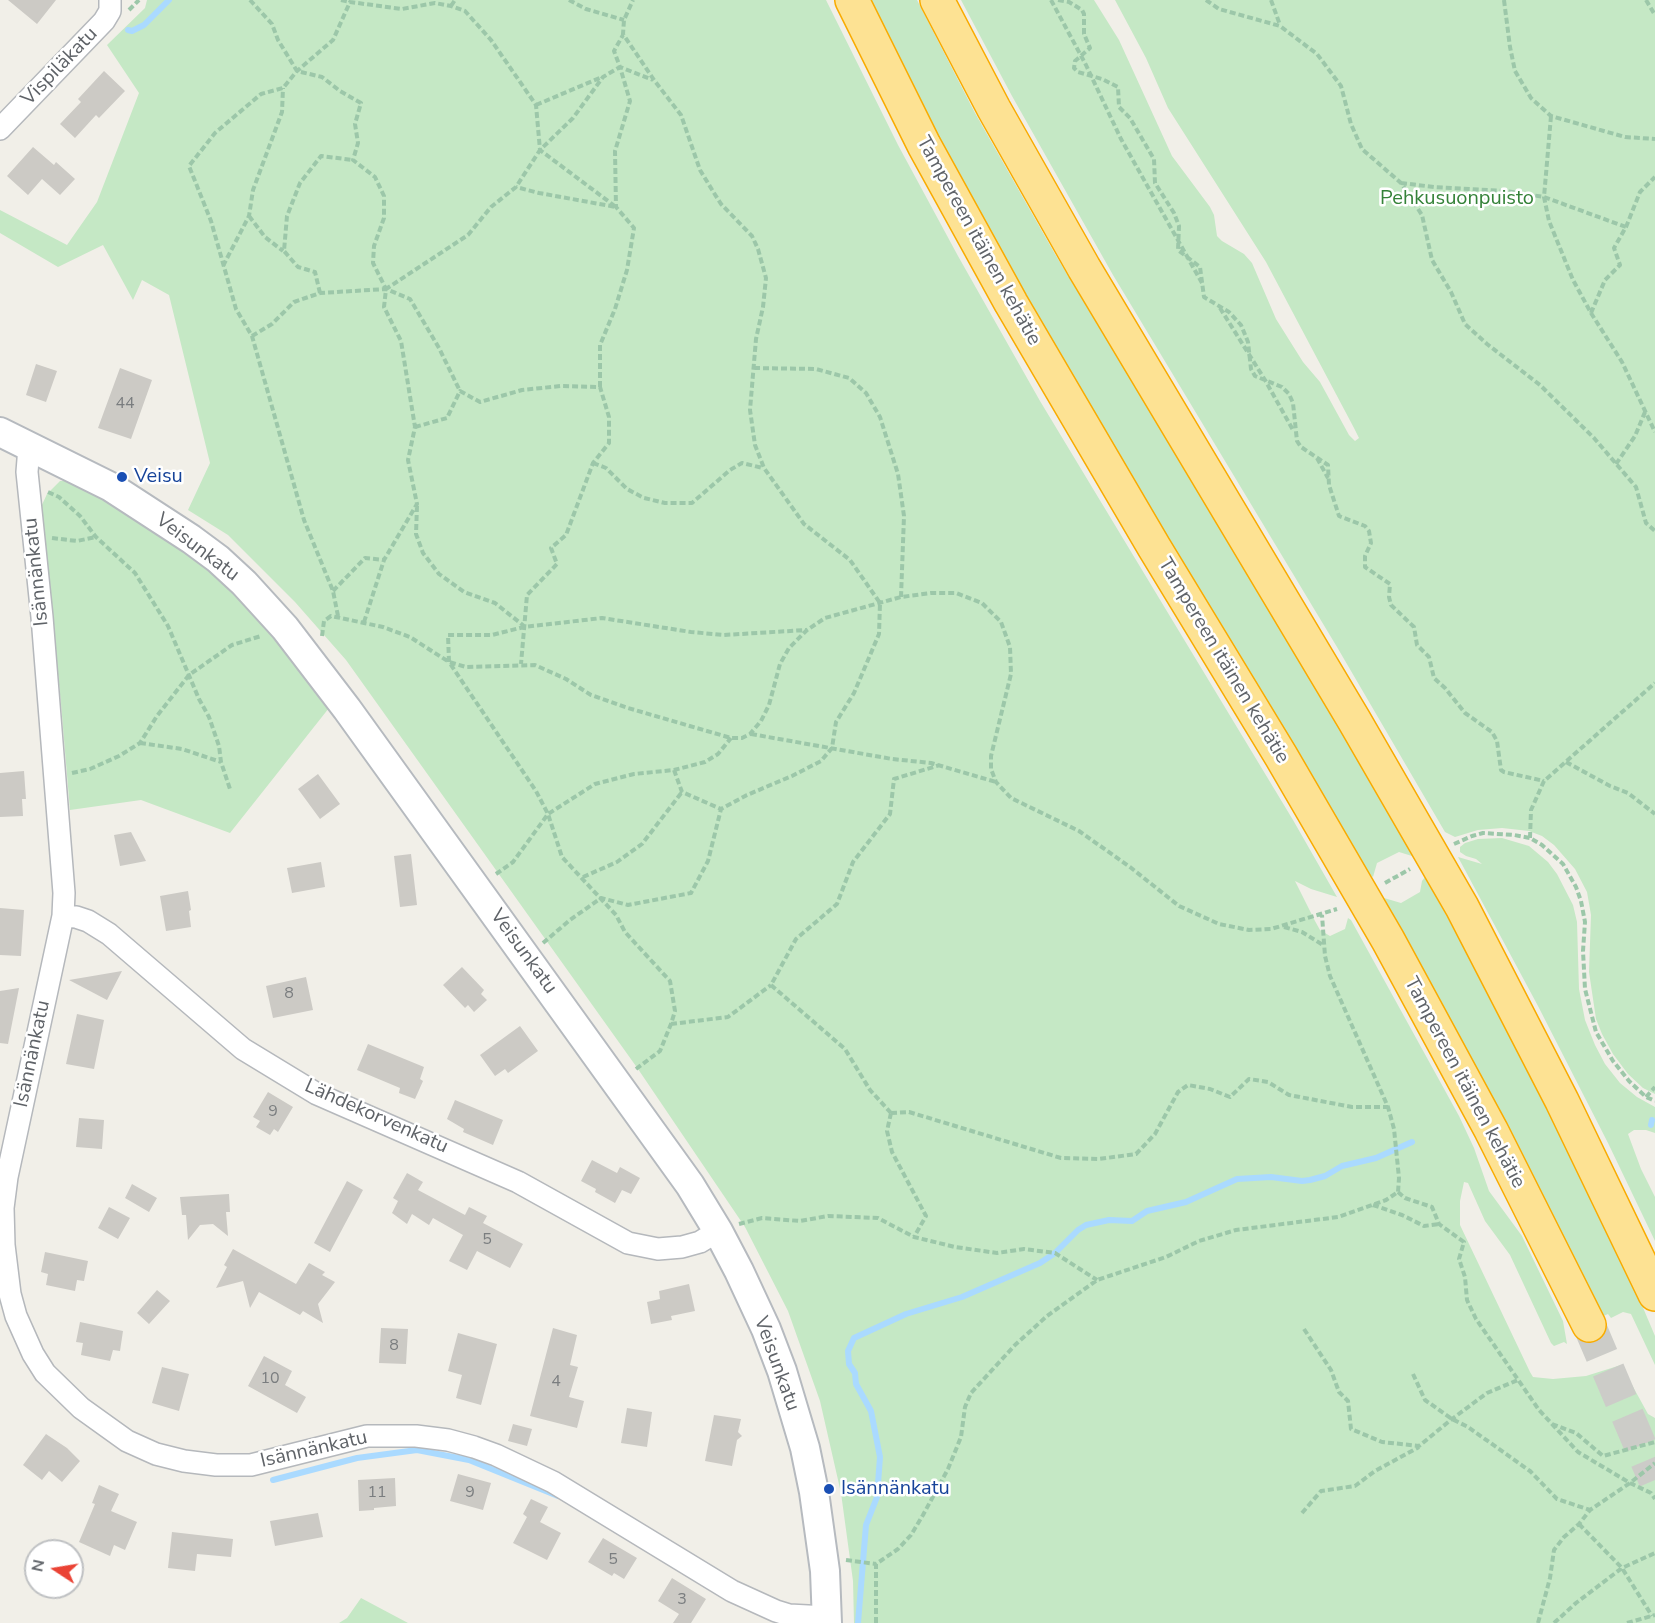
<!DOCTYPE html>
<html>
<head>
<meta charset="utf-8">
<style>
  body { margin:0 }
  #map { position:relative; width:1655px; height:1623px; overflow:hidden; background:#f1efe8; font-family:"Nunito Sans",sans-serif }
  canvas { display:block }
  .north { position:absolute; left:24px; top:1539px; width:60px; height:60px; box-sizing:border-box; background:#fff; border:2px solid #bfc1c3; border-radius:50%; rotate:282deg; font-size:16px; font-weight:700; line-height:24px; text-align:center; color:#5f6368 }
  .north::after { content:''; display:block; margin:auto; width:21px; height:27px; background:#ea4335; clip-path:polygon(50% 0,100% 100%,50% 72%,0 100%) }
</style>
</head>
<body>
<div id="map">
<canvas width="1655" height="1623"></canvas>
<div class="north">N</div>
</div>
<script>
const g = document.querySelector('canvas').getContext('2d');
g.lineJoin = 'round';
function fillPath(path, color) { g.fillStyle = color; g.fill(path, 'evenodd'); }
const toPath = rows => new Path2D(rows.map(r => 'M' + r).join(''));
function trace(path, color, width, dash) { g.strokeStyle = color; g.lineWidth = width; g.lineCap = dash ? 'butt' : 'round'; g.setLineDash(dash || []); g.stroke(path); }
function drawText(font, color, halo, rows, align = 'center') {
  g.font = font + ' "Nunito Sans",sans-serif'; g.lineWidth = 5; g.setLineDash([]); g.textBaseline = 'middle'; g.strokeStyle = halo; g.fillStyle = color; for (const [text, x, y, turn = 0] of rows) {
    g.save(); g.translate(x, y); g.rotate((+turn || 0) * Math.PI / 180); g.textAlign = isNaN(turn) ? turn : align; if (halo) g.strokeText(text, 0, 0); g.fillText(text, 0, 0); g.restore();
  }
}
const green = toPath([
  [147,0,826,0,898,145,958,256,1040,401,1293,820,1337,897,1311,889,1295,881,1315,921,1320,930,1330,936,1345,929,1348,918,1351,920,1459,1116,1474,1148,1489,1191,1522,1236,1563,1321,1567,1344,1564,1342,1554,1346,1551,1343,1510,1255,1485,1221,1468,1183,1464,1182,1460,1201,1460,1225,1530,1372,1533,1377,1553,1379,1586,1376,1621,1365,1648,1414,1655,1418,1655,1623,854,1623,853,1581,841,1493,820,1401,788,1311,745,1227,638,1069,346,660,295,602,228,535,188,510,210,463,169,295,142,280,133,300,103,245,58,267,0,233,0,210,67,245,97,202,139,93,107,45,145,8],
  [869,0,917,0,975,113,1055,254,1370,777,1413,854,1412,856,1399,852,1377,863,1373,877,1370,875,1356,855,1189,572,1089,411,944,149],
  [961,0,1094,0,1119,40,1172,156,1210,207,1214,215,1217,236,1222,241,1244,254,1252,263,1276,319,1303,362,1320,382,1349,435,1355,441,1359,438,1354,428,1266,262,1168,108,1146,58,1115,0,1655,0,1655,1094,1643,1088,1628,1074,1613,1054,1602,1034,1596,1019,1589,972,1591,915,1587,892,1575,869,1554,845,1542,836,1529,831,1502,828,1478,830,1455,837,1445,832,1337,647,1113,275,1012,96],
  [60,481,68,481,133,515,216,569,276,636,329,708,230,833,141,800,70,810,61,704,41,507,47,494],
  [1502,838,1529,846,1548,862,1557,874,1573,905,1577,922,1579,989,1585,1020,1595,1045,1605,1064,1620,1083,1637,1097,1655,1107,1655,1133,1646,1130,1634,1130,1628,1134,1641,1169,1655,1197,1655,1241,1608,1143,1538,1006,1458,857,1482,864,1476,859,1466,856,1460,852,1460,847,1465,843,1478,839],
  [1425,877,1520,1049,1625,1265,1655,1336,1655,1365,1631,1314,1623,1312,1611,1318,1608,1314,1601,1317,1531,1173,1455,1028,1393,915,1384,898,1401,903,1420,892,1422,881],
  [361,1598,408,1623,339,1623,347,1618]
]);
const stream = toPath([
  [128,30,132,31,144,25,169,0],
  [1651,1125,1652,1120],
  [273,1480,357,1458,417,1450,469,1460,558,1496],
  [858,1623,866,1525,877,1497,880,1457,871,1411,856,1384,855,1373,849,1364,848,1351,854,1338,906,1314,962,1297,1040,1263,1055,1253,1078,1230,1086,1225,1109,1220,1132,1221,1147,1211,1186,1202,1237,1179,1271,1177,1302,1181,1310,1180,1325,1176,1342,1166,1376,1158,1412,1142]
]);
const building = toPath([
  [8,0,56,0,37,24],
  [104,71,125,91,99,118,96,115,75,138,60,124,81,102,78,99],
  [33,147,54,165,56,162,75,179,60,195,42,179,28,195,7,176],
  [36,364,57,371,46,402,26,395],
  [120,368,152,380,131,439,98,428],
  [24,771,26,799,22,799,23,816,0,817,0,773],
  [318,774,340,804,320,819,298,789],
  [131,832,146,861,120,866,114,835],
  [411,854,417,905,400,907,394,856],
  [321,862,325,887,292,893,287,868],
  [188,891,191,910,189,911,191,927,166,931,160,896],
  [0,908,24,910,21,956,0,955],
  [462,967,484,990,481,994,487,1000,474,1012,468,1005,465,1008,443,985],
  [122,971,107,1000,69,980],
  [306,977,313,1010,273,1018,266,986],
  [19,988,8,1044,0,1043,0,991],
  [77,1014,104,1020,94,1069,66,1064],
  [520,1026,538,1051,508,1073,505,1069,495,1076,480,1055],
  [368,1044,424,1067,420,1079,423,1081,415,1099,399,1093,400,1088,357,1070],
  [268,1092,293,1107,278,1132,274,1129,270,1135,256,1127,260,1121,253,1117],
  [455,1100,503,1120,493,1145,463,1132,464,1129,447,1119],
  [79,1118,104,1120,102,1149,76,1147],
  [592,1160,617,1173,620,1167,640,1178,631,1194,622,1190,615,1203,595,1192,596,1189,581,1181],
  [407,1173,423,1182,418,1190,465,1215,469,1207,487,1216,483,1223,523,1244,510,1268,477,1251,467,1270,449,1261,463,1235,433,1218,429,1225,412,1214,407,1224,392,1213,398,1201,393,1198],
  [347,1181,363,1190,330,1252,314,1243],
  [132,1184,157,1198,149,1212,125,1198],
  [229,1194,230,1212,226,1212,228,1236,213,1224,200,1225,188,1240,186,1215,182,1215,180,1197],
  [109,1207,130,1218,118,1239,98,1228],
  [233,1249,296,1284,309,1263,325,1272,322,1275,335,1282,318,1304,323,1323,303,1311,300,1315,259,1292,250,1308,243,1281,216,1288,227,1267,224,1265],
  [45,1252,88,1261,84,1281,77,1280,75,1291,46,1285,48,1274,41,1272],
  [689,1284,695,1311,671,1316,672,1320,651,1324,647,1302,660,1299,659,1291],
  [157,1290,170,1301,149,1324,137,1313],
  [80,1322,123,1331,120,1351,113,1350,110,1361,81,1355,83,1343,76,1342],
  [381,1328,408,1329,406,1364,379,1363],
  [553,1328,577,1335,570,1365,578,1367,569,1397,584,1401,577,1428,530,1416],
  [458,1333,497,1344,481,1405,456,1398,462,1375,448,1371],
  [264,1356,292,1371,285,1385,306,1397,297,1413,248,1386],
  [162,1367,189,1374,179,1411,152,1403],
  [627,1408,652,1412,647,1447,621,1443],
  [714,1415,741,1419,738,1432,742,1436,737,1440,732,1466,705,1461],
  [513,1424,532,1429,527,1446,508,1441],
  [46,1434,67,1448,80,1461,62,1482,49,1471,42,1480,23,1465],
  [458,1474,491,1483,483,1510,450,1501],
  [395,1478,396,1506,374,1508,374,1510,359,1511,358,1480],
  [99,1485,119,1494,111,1511,137,1522,125,1550,114,1545,110,1556,79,1542,95,1504,92,1503],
  [531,1499,548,1507,540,1522,561,1533,547,1560,513,1543,527,1517,523,1514],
  [318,1513,323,1537,275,1546,270,1521],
  [172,1532,233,1539,231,1557,197,1554,195,1571,168,1568],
  [603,1538,637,1558,624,1579,614,1573,612,1576,588,1562],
  [672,1578,706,1599,691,1623,673,1623,679,1614,658,1601]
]);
const highwayTunnel = toPath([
  [1589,1325,1655,1480]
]);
const path = toPath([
  [250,0,272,24,278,40,297,71,322,77,340,91,361,103,355,124,358,143,353,160,375,177,384,196,384,218,374,246,373,263,386,289],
  [341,0,350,2,351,1],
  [569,0,586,9,624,20],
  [1051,0,1086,65,1121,139,1202,283],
  [1058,0,1069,2,1082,10,1084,14,1084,34,1090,48,1075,61,1074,68,1078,72,1102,79,1118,87,1119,107,1130,118,1151,154,1154,159,1155,183,1174,213,1179,226,1178,250,1200,267,1204,297,1229,312,1241,325,1248,342,1251,369,1255,376,1282,387,1289,394,1293,403,1297,441,1301,447,1328,465,1329,485,1339,516,1365,526,1369,531,1371,543,1365,556,1365,567,1390,584,1389,597,1391,605,1414,627,1417,645,1429,657,1434,678,1445,688,1465,713,1492,732,1497,741,1501,770,1504,772,1544,781],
  [1206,0,1219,9,1280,26,1317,54,1341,86,1351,124,1362,149,1401,183,1422,215,1432,260,1451,292,1465,324,1487,344,1540,385,1594,438,1636,487,1646,523,1655,531],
  [1271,0,1280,25],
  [1504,0,1510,47,1515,71,1531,98,1551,116,1625,137,1655,139],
  [1646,0,1655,15],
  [451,6,455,0],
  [129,10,139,0],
  [536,105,602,77],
  [1551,116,1544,197,1549,221,1573,280,1591,313,1622,362,1655,432],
  [1401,183,1434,187,1506,191,1544,197,1626,227],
  [249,216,265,237,283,251],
  [223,266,249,216,253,190,282,112,283,88],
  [320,293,315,272,298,267,284,251,287,216,300,183,321,156,353,160],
  [1220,308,1265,380,1293,430],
  [1591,313,1605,280,1620,265,1614,248,1626,227,1640,192,1655,177],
  [252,336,272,324,294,302,320,293,386,289,410,299,439,348,460,391],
  [754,368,816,369,849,378,866,393,880,417,898,474,904,516,901,597],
  [600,387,600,345,615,309,627,270,634,228,616,207,615,151,630,101,620,67,653,80],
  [415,427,447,418,460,391,480,402,522,390,561,386,600,387,609,417,609,443,593,463,566,535,551,548,557,564,527,595,521,664],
  [1317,458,1328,478],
  [593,463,606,468,627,489,644,498,665,503,692,503,730,470,742,463,763,468],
  [1616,464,1635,436,1645,412],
  [48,492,59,497,80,516,96,537,135,573,168,626,199,699,209,717,219,746,221,762,230,789],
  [417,506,416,534,423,553,439,574,464,592,495,603,524,626],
  [52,538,77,541,96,537],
  [333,591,365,558,384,560,417,504,408,460,415,427,401,341,384,307,386,289,468,235,491,207,516,187,540,150,573,118,603,77,620,67,614,51,623,35],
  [338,616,333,591,304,520,252,336,236,309,211,221,189,166,215,133,261,94,283,88,297,71,333,40,350,2,402,9,435,3,451,6,465,11,491,40,536,105,540,150,616,207,539,193,516,187],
  [364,622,384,560],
  [322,636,324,621,331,616,383,627,410,637,449,662,466,667,535,665,566,679,591,695,628,708,731,738,742,738,750,734,761,721,769,705,780,664,789,648,807,630,825,618,901,597,931,593,956,593,982,603,1001,622,1010,647,1011,674,991,756,991,769,996,782,1011,798,1079,831,1130,867,1179,906,1219,924,1249,930,1271,929,1337,909],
  [751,734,892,759,931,763,996,782],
  [140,743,182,749,221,762],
  [1566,762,1610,786,1628,793,1655,814],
  [674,770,682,792,721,809],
  [72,773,90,769,119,756,140,743,157,716,189,675,232,645,261,636],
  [1530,838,1531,810,1544,781,1655,683],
  [1454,844,1472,836,1483,833,1514,835,1530,838,1542,845,1563,864,1576,887,1581,901,1585,922,1583,951,1585,989,1596,1032,1613,1061,1629,1081,1646,1097,1655,1101],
  [496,874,513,862,548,814,595,784,634,774,674,770,705,762,718,754,731,738],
  [583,877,617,862,642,844,682,792],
  [1385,883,1410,869],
  [1284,927,1302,932,1323,945],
  [543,943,570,920,601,898,628,905,691,893,708,861,721,809,747,795,792,776,821,761,832,748,836,722,854,693,879,634,880,603,850,560,804,524,764,468,755,445,750,410,756,339,763,307,766,278,758,249,752,236,721,204,714,193,700,170,681,115,654,80,623,34,624,20,633,0],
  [671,1024,728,1017,771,985],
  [636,1069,660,1051,671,1024,675,1011,670,981,625,932,616,915,562,857,548,814,536,791,449,662,448,635,492,635,524,627,602,618,691,632,724,635,806,630],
  [1646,1097,1655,1087],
  [891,1113,909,1112,1061,1158,1099,1159,1136,1154,1155,1134,1178,1092,1188,1085,1210,1089,1230,1097,1249,1079,1268,1082,1289,1095,1352,1107,1388,1107],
  [891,1113,870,1090,845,1049,771,985,796,939,837,904,853,862,890,814,894,779,940,765],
  [891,1113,887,1131,892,1152,926,1216,914,1237],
  [1398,1192,1405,1198,1432,1207,1439,1224,1464,1242,1459,1259,1465,1277,1467,1300,1476,1319,1539,1410,1578,1452,1630,1483,1651,1493,1655,1499],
  [1373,1205,1402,1215,1424,1226,1439,1224],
  [739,1224,762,1218,800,1221,828,1216,878,1218,914,1237,955,1247,997,1253,1024,1249,1055,1253,1097,1280],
  [1304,1329,1331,1370,1339,1392,1348,1401,1351,1429,1382,1442,1419,1446,1452,1419,1487,1393,1518,1380],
  [1413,1374,1425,1400,1452,1419,1468,1427,1530,1471,1557,1499,1590,1510],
  [1552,1424,1576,1433,1603,1456,1655,1442],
  [1302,1513,1321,1491,1355,1486,1375,1471,1419,1447],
  [1579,1524,1622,1568,1652,1616],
  [846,1560,876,1564],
  [876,1623,876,1564,898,1549,911,1535,923,1515,948,1469,961,1437,965,1407,971,1393,1015,1345,1047,1316,1097,1280,1166,1257,1199,1241,1236,1230,1338,1217,1386,1200,1398,1192,1399,1178,1394,1129,1388,1107,1330,976,1325,956,1322,915],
  [1538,1623,1550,1578,1554,1550,1564,1537,1579,1524,1590,1510,1630,1483,1655,1463],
  [1554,1623,1576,1603,1622,1568,1655,1553],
  [1627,1623,1655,1615]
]);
const street = toPath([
  [0,129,104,21,110,11,110,0],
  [29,447,27,472,42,617,64,893,63,916,7,1177,3,1208,4,1245,10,1294,16,1316,33,1354,45,1373,81,1408,127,1441,156,1454,184,1461,216,1465,251,1465,367,1436,416,1436,448,1440,474,1447,496,1455,553,1482,732,1591,776,1611,789,1615,827,1617],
  [63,916,76,917,88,921,109,934,243,1049,317,1094,518,1182,628,1243,658,1249,682,1247,700,1242,718,1231]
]);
const secondary = toPath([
  [0,432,111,487,191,539,218,559,244,583,285,628,347,709,690,1185,718,1231,739,1271,766,1329,782,1371,805,1448,814,1492,825,1571,827,1623]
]);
const highway = toPath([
  [852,0,924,145,1011,303,1154,547,1281,756,1388,940,1491,1130,1589,1325],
  [937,0,994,109,1084,268,1354,720,1462,907,1562,1101,1655,1294]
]);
const markers = [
  [122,477,6,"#1a4fb4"],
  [829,1489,6,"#1a4fb4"]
];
const numberNames = [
  ["44",125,404],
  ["8",289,994],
  ["9",273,1112],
  ["5",487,1240],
  ["8",394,1346],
  ["10",270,1379],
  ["4",556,1382],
  ["11",377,1493],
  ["9",470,1493],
  ["5",613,1560],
  ["3",682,1600]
];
const streetNames = [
  ["Vispiläkatu",60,67,-46],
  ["Tampereen itäinen kehätie",978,241,61],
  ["Veisunkatu",197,548,37],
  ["Isännänkatu",37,572,-96],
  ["Tampereen itäinen kehätie",1223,661,59],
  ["Veisunkatu",523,952,54],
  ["Isännänkatu",33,1054,-78],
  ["Tampereen itäinen kehätie",1464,1083,62],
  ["Lähdekorvenkatu",376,1117,24],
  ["Veisunkatu",776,1364,70],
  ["Isännänkatu",314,1450,-13]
];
const parkNames = [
  ["Pehkusuonpuisto",1457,199]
];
const transitNames = [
  ["Veisu",134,477],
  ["Isännänkatu",841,1489]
];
fillPath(green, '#c5e8c5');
trace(stream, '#aadaff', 6);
fillPath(building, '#cccac5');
trace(highwayTunnel, '#ccccc8', 33, [33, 16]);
trace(street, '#b5b8bc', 24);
trace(secondary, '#b6babf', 32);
trace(highway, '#f9ab00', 36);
trace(path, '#9cc7a9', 4, [6, 3]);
trace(street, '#fff', 21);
trace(secondary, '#fff', 28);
trace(highway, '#fde293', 33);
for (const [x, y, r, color] of markers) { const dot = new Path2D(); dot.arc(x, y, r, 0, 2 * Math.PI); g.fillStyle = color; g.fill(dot); trace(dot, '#fff', 2); }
drawText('16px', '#7a7d7f', null, numberNames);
drawText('20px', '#5f6368', '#fff', streetNames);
drawText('20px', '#348238', '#fff', parkNames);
drawText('20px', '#164399', '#fff', transitNames, 'left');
</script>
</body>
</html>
